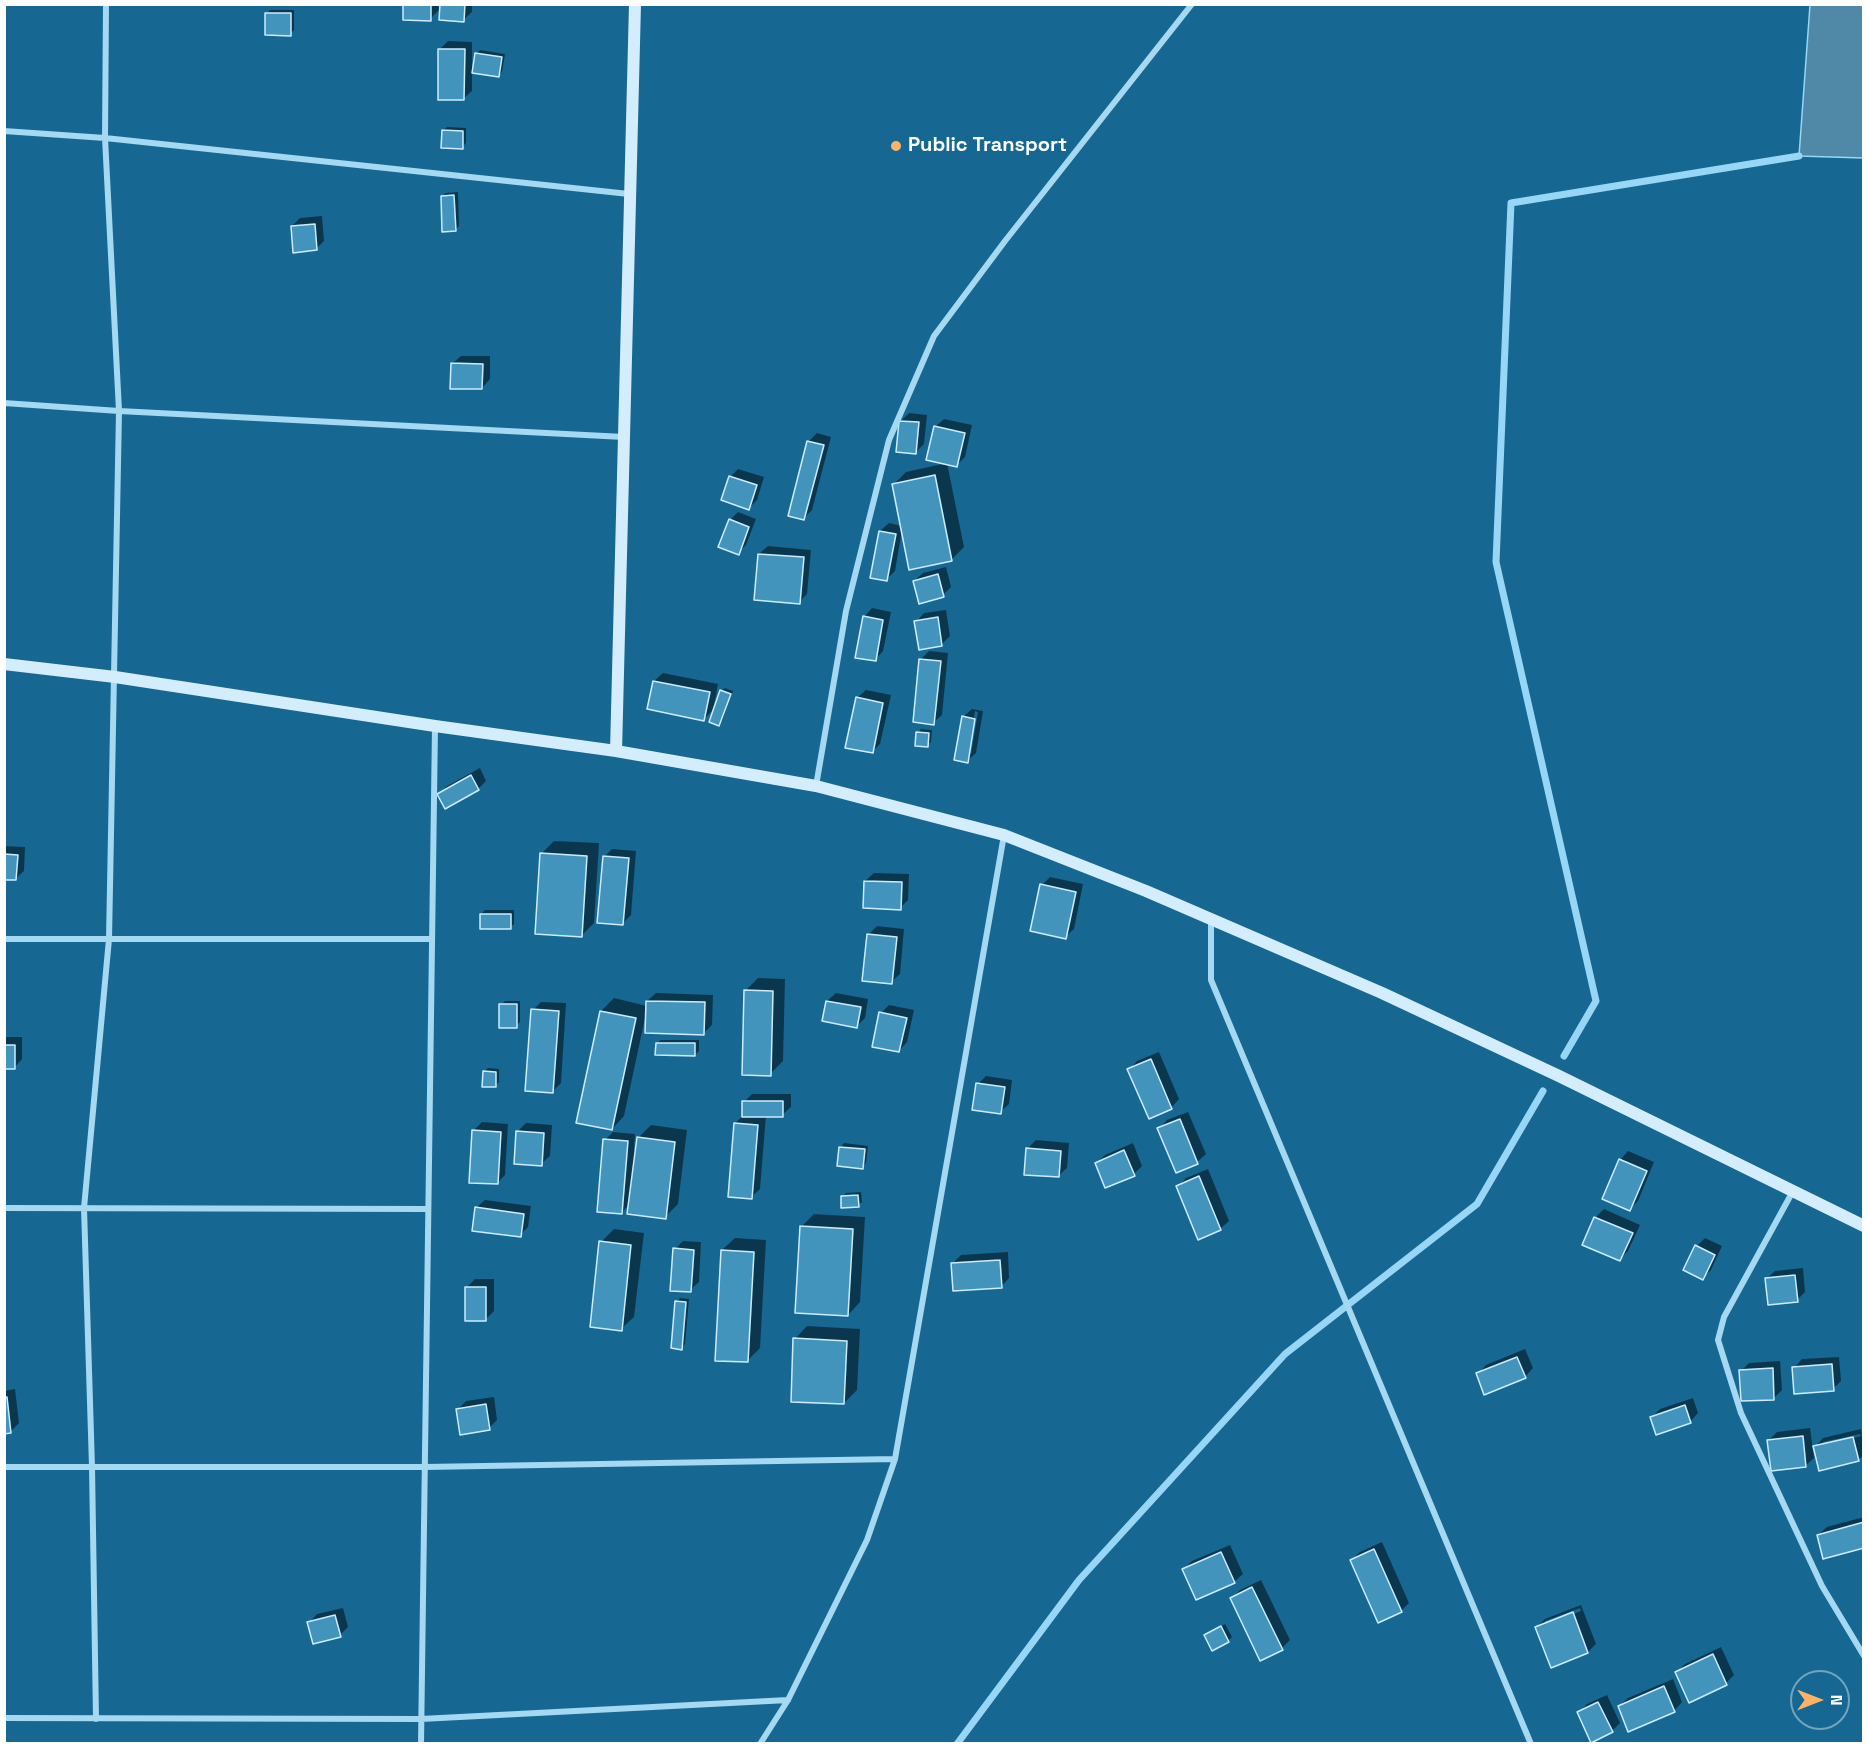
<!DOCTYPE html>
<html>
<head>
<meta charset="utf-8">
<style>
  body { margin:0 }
  #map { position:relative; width:1868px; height:1748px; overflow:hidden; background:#166893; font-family:"Space Grotesk",sans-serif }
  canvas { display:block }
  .frame { position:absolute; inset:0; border:6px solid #fff; pointer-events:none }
  .north { position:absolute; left:1790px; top:1670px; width:60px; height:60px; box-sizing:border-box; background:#166893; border:2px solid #73a4be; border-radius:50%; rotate:90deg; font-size:16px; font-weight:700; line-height:24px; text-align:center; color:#fff }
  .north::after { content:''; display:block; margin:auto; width:21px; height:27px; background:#ffb165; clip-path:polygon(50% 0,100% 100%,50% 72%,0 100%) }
</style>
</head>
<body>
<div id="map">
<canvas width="1868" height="1748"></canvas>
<div class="frame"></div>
<div class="north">N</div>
</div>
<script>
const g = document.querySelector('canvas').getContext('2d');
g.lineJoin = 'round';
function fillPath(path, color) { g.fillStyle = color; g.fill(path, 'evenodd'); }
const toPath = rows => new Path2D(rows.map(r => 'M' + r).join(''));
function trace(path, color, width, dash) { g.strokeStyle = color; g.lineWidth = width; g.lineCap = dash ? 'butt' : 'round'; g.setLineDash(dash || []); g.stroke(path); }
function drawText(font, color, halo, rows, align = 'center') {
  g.font = font + ' "Space Grotesk",sans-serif'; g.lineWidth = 5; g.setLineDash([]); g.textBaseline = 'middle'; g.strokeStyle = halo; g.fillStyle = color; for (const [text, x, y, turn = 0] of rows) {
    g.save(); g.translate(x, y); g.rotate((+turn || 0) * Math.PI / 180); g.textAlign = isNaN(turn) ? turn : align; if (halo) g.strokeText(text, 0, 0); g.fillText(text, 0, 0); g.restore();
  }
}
const water = toPath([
  [1810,5,1863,5,1863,158,1799,156,1810,5]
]);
const shadow = toPath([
  [405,4,438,4,439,10,430,19],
  [441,4,472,4,472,12,463,20],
  [270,10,294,10,294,30,290,34,267,14],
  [448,41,472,42,472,69,474,69,476,54,480,50,505,54,502,72,498,76,472,72,472,91,463,99,440,49],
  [447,127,466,128,466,143,462,147,443,131],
  [458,192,459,226,455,230,442,196,446,193],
  [322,216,324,241,316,249,292,226,300,218],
  [461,356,490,356,490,379,482,388,452,364],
  [909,413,927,415,924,444,916,452,901,421],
  [944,419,972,425,965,457,957,465,935,427],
  [817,433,831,437,812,510,804,518,809,441],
  [947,463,964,547,951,560,902,530,895,571,887,579,880,531,889,523,902,526,893,485,906,472],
  [738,469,764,477,757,500,749,508,730,477],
  [738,512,756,519,746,545,738,553,730,520],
  [768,546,811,550,807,594,799,602,759,554],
  [946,567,951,587,943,595,914,581,923,573],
  [872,608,891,612,883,651,875,660,864,617],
  [946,610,950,636,942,644,920,648,916,622,924,613],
  [929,651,948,653,942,715,933,723,921,659],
  [663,673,718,684,713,710,704,719,654,681],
  [725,688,733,691,722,721,719,724,721,691],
  [866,690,891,695,880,744,872,752,857,698],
  [972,709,983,711,976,753,967,761,963,717],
  [975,711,978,712,971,754,968,754],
  [921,729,932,730,931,742,927,745,918,733],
  [480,768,486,781,478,789,439,794,447,786],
  [554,841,599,843,594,923,582,935,541,854],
  [4,846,25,847,24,871,15,879,4,878],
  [612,849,636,851,631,915,622,924,604,857],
  [874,873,909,874,908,900,900,908,865,881],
  [1050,877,1083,884,1074,929,1065,937,1042,885],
  [485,910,514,910,514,924,510,928,481,914],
  [877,926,904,929,900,974,891,982,869,934],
  [758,978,785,979,783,1061,770,1074,746,990],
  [656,993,713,995,712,1025,704,1033,645,1018,624,1116,612,1129,601,1011,614,998,647,1006,647,1001],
  [836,993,868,999,865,1018,857,1026,827,1001],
  [505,1001,520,1001,520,1022,516,1026,501,1005],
  [541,1002,566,1003,561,1083,552,1092,533,1010],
  [889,1005,914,1010,907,1042,899,1051,881,1013],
  [4,1037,22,1037,22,1059,14,1068,4,1068],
  [661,1040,699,1040,699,1051,695,1055,657,1043],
  [1159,1052,1179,1099,1171,1108,1129,1070,1137,1061],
  [488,1068,499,1069,499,1082,495,1086,484,1072],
  [986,1076,1012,1080,1009,1104,1000,1112,978,1084],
  [752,1094,791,1094,791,1107,782,1115,766,1115,760,1189,751,1197,735,1123,744,1115,744,1102],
  [1188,1112,1206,1154,1197,1162,1159,1129,1167,1120],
  [482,1122,508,1124,505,1175,497,1183,474,1130],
  [526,1123,552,1125,550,1156,541,1164,518,1131],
  [651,1125,687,1130,678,1204,665,1217,630,1204,621,1213,605,1140,613,1132,635,1134,634,1150,637,1150,638,1138],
  [1036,1140,1069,1143,1067,1168,1058,1176,1027,1149],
  [844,1143,868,1146,866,1163,862,1167,841,1147],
  [1133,1143,1142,1166,1134,1174,1097,1163,1105,1155],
  [1628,1151,1654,1162,1638,1201,1630,1209,1620,1160],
  [1208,1169,1229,1221,1220,1229,1178,1187,1186,1178],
  [861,1192,862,1202,858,1205,842,1197,846,1193],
  [485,1200,531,1206,528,1227,520,1235,476,1208],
  [1604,1209,1640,1225,1628,1251,1620,1259,1584,1244,1596,1217],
  [814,1214,865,1217,860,1302,848,1315,801,1227],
  [614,1229,644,1233,634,1317,621,1329,601,1242],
  [735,1238,766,1240,760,1348,747,1361,722,1250],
  [1705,1238,1722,1246,1711,1270,1702,1278,1685,1269,1697,1246],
  [683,1241,701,1242,699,1282,690,1290,675,1249],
  [1008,1252,1009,1278,1001,1287,952,1264,961,1255],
  [1803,1268,1805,1292,1797,1300,1766,1279,1775,1271],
  [475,1279,494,1279,494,1311,485,1320,467,1287],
  [680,1298,689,1299,685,1344,681,1348,677,1301],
  [807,1326,860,1329,857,1390,844,1403,795,1339],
  [1525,1349,1533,1368,1525,1377,1478,1374,1486,1365],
  [1839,1357,1841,1381,1833,1389,1794,1368,1802,1359],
  [1780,1361,1782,1390,1774,1398,1741,1371,1749,1363],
  [15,1389,19,1423,10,1432,4,1432,4,1391],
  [494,1397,497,1420,489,1428,457,1410,466,1401],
  [1693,1398,1698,1413,1690,1422,1652,1417,1660,1409],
  [1810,1428,1814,1458,1805,1466,1769,1440,1777,1432],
  [1861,1429,1864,1455,1858,1460,1815,1447,1823,1438],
  [1860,1434,1861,1436,1823,1446,1823,1442],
  [1864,1517,1864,1547,1818,1535,1827,1527],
  [1382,1542,1409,1603,1401,1611,1351,1560,1360,1552],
  [1230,1545,1243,1574,1234,1582,1184,1569,1192,1561],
  [1261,1580,1290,1640,1282,1648,1231,1599,1240,1590],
  [1581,1605,1596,1644,1588,1652,1537,1627,1545,1619],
  [1580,1608,1581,1611,1545,1625,1545,1621],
  [343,1608,348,1627,340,1635,309,1623,317,1614],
  [1225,1624,1232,1637,1228,1641,1206,1635],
  [1721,1647,1734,1675,1726,1683,1677,1672,1685,1664],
  [1673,1679,1682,1702,1674,1711,1619,1706,1628,1698],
  [1607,1695,1620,1723,1612,1731,1579,1713,1587,1704]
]);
const stream = toPath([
  [1564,1056,1596,1001,1496,562,1511,203,1799,156],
  [957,1744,1079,1580,1285,1354,1477,1204,1543,1091]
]);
const building = toPath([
  [403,4,431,4,431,21,403,20,403,4],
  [440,4,465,4,464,22,439,20,440,4],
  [265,13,291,13,291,36,265,35,265,13],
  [438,49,465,49,464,100,438,100,438,49],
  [475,53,502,57,499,77,472,73,475,53],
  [442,130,463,131,463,149,441,148,442,130],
  [454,195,456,231,442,232,441,196,454,195],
  [315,224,317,250,293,253,291,226,315,224],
  [451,363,483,364,482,389,450,389,451,363],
  [899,421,919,422,916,454,896,452,899,421],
  [934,426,965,433,957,467,926,460,934,426],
  [807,441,824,445,804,520,788,516,807,441],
  [935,475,952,561,909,570,892,484,935,475],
  [729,476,757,485,749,510,721,500,729,476],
  [729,519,749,527,739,555,718,547,729,519],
  [879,531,896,534,887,581,870,578,879,531],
  [758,554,804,557,800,604,754,600,758,554],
  [938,574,944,597,919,604,913,581,938,574],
  [863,616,883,620,876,661,855,658,863,616],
  [938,617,942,646,919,650,914,621,938,617],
  [919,659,941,661,934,725,913,722,919,659],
  [653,681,710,692,704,721,647,709,653,681],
  [720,690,731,694,719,726,709,722,720,690],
  [856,697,883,703,873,753,845,748,856,697],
  [962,716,975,719,968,763,954,760,962,716],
  [916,732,929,733,928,747,915,746,916,732],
  [471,775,479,790,445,809,437,794,471,775],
  [540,853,587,856,582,937,535,934,540,853],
  [4,854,18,855,16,880,4,880,4,854],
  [603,856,629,858,623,925,597,923,603,856],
  [864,881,902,882,901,910,863,908,864,881],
  [1040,884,1076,892,1066,939,1030,931,1040,884],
  [480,914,511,914,511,929,480,929,480,914],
  [867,934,897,937,892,984,862,981,867,934],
  [744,990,773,991,771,1076,742,1075,744,990],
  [646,1001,705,1002,704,1035,645,1033,646,1001],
  [826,1001,861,1007,857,1028,822,1021,826,1001],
  [499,1004,517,1004,517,1028,499,1028,499,1004],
  [531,1009,559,1011,553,1093,525,1091,531,1009],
  [600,1011,636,1018,612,1130,576,1123,600,1011],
  [879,1012,907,1018,899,1052,872,1047,879,1012],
  [656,1043,695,1043,695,1056,655,1055,656,1043],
  [4,1045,15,1045,15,1069,4,1069,4,1045],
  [1151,1059,1172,1109,1149,1119,1127,1069,1151,1059],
  [483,1071,496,1072,496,1087,482,1087,483,1071],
  [976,1083,1005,1087,1001,1114,972,1110,976,1083],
  [742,1101,783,1101,783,1117,742,1117,742,1101],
  [1180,1119,1198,1164,1176,1173,1157,1128,1180,1119],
  [734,1123,758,1125,752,1199,728,1197,734,1123],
  [472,1130,501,1132,498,1184,469,1183,472,1130],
  [516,1131,544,1133,542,1166,514,1164,516,1131],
  [637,1137,675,1142,666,1219,627,1214,637,1137],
  [603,1139,628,1141,622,1214,597,1212,603,1139],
  [839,1147,865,1149,863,1169,837,1166,839,1147],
  [1026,1148,1061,1151,1059,1177,1024,1175,1026,1148],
  [1124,1150,1135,1176,1105,1188,1095,1163,1124,1150],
  [1619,1159,1647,1171,1630,1211,1602,1199,1619,1159],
  [1199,1176,1221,1230,1198,1240,1176,1186,1199,1176],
  [858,1195,859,1207,841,1208,841,1196,858,1195],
  [475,1207,524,1214,521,1237,472,1231,475,1207],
  [1594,1217,1633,1233,1620,1261,1582,1245,1594,1217],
  [800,1226,853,1229,848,1316,795,1313,800,1226],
  [599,1241,631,1245,622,1331,590,1327,599,1241],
  [1695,1245,1715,1255,1703,1280,1683,1270,1695,1245],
  [673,1248,694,1250,691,1292,670,1291,673,1248],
  [721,1250,754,1252,748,1362,715,1361,721,1250],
  [1000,1260,1002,1288,953,1291,951,1263,1000,1260],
  [1795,1275,1798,1302,1768,1305,1765,1278,1795,1275],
  [465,1287,486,1287,486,1321,465,1321,465,1287],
  [675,1301,686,1302,682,1350,671,1348,675,1301],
  [793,1338,847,1341,844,1404,791,1402,793,1338],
  [1517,1357,1526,1378,1484,1395,1476,1373,1517,1357],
  [1832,1364,1834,1391,1794,1394,1792,1367,1832,1364],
  [1773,1368,1774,1400,1741,1401,1739,1370,1773,1368],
  [4,1397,7,1397,11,1433,4,1434,4,1397],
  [486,1404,490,1430,460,1435,456,1409,486,1404],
  [1685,1405,1691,1423,1656,1435,1650,1417,1685,1405],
  [1803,1436,1806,1467,1771,1471,1767,1440,1803,1436],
  [1853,1437,1859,1461,1819,1471,1813,1446,1853,1437],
  [1864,1522,1864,1548,1823,1559,1817,1535,1864,1522],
  [1374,1549,1402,1612,1378,1623,1350,1560,1374,1549],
  [1221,1552,1235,1583,1196,1600,1182,1569,1221,1552],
  [1252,1587,1283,1650,1260,1661,1230,1598,1252,1587],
  [1573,1612,1588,1653,1551,1668,1535,1627,1573,1612],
  [335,1615,341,1637,313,1644,307,1622,335,1615],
  [1221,1626,1229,1642,1212,1651,1204,1635,1221,1626],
  [1713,1654,1727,1685,1689,1703,1675,1672,1713,1654],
  [1664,1686,1675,1712,1628,1732,1618,1706,1664,1686],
  [1598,1702,1613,1732,1591,1743,1577,1712,1598,1702]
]);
const street = toPath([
  [4,131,105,138,629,194],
  [4,403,119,411,624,437],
  [816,786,846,611,889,440,934,336,1005,241,1192,4],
  [1211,919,1211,980,1531,1744],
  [4,939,432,939],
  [1793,1191,1724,1317,1718,1340,1741,1413,1822,1586,1864,1656],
  [4,1208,428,1209],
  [4,1467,425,1467,895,1459],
  [4,1718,421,1719,788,1700],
  [96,1719,92,1467,84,1208,109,939,119,411,105,138,106,4],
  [421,1744,435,726],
  [760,1744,788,1700,867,1540,895,1459,1004,835]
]);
const secondary = toPath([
  [4,664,115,677,435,726,616,751,816,786,1004,835,1146,891,1382,993,1559,1076,1864,1226],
  [616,751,635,4]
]);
const markers = [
  [896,146,6,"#ffb165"]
];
const poiNames = [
  ["Public Transport",908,146]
];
fillPath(water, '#5089a7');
trace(water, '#97d6f4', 1.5);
fillPath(shadow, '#0007');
trace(stream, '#97d6f4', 7);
fillPath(building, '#4394bd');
trace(building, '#ccecfc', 1.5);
trace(street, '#a5d8f1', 6);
trace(secondary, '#d3edfc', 12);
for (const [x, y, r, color] of markers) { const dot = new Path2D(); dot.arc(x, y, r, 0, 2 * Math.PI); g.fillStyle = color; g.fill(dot); trace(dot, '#166893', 2); }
drawText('bold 20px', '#fff', '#166893', poiNames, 'left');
</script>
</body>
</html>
